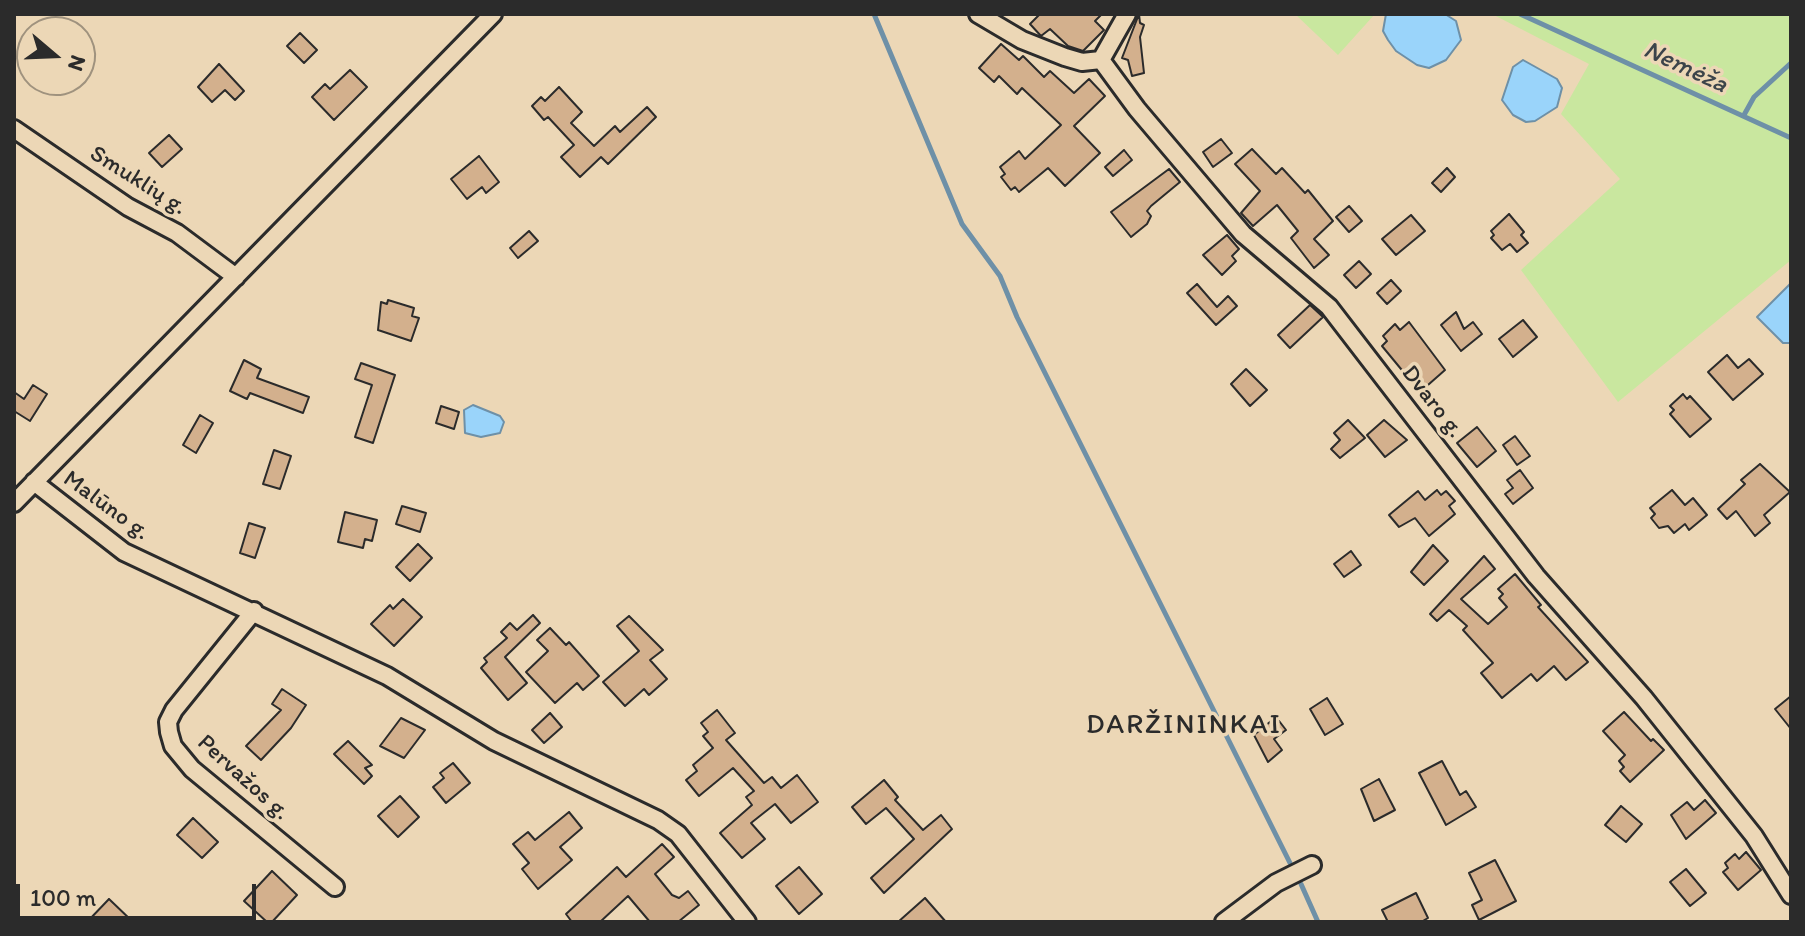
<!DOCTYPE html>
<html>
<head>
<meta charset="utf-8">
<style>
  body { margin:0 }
  #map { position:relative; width:1805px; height:936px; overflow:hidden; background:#ecd7b6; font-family:Itim,sans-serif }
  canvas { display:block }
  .frame { position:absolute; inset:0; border:16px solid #2b2b2b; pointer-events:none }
  .north { position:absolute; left:16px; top:16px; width:80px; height:80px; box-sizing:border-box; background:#ecd7b6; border:2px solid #9f927e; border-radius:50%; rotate:109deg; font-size:22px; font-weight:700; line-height:32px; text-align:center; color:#2b2b2b }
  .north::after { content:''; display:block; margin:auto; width:28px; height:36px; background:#2b2b2b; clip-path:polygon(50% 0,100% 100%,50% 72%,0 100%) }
  .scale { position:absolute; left:16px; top:884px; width:240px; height:36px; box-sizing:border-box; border:4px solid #2b2b2b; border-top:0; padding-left:10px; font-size:24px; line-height:28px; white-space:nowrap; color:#2b2b2b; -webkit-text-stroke:6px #ecd7b6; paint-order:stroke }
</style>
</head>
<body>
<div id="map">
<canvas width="1805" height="936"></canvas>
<div class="frame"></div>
<div class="north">N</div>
<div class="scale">100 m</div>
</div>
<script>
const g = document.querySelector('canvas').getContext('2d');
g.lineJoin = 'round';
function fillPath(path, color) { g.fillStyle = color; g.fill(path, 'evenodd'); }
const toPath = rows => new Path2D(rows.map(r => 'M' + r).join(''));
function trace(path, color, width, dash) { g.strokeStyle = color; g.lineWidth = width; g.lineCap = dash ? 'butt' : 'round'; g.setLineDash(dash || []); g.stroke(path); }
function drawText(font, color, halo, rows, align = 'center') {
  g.font = font + ' Itim,sans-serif'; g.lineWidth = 7; g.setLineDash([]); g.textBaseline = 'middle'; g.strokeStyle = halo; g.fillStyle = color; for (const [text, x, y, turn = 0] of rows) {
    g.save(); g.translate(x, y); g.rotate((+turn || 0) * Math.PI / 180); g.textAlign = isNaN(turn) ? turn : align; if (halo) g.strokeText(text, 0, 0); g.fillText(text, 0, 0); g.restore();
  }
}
const green = toPath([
  [1295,14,1375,14,1338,55],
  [1492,14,1791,14,1791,260,1618,402,1521,270,1620,179,1561,114,1589,64]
]);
const water = toPath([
  [1386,14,1445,14,1456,21,1461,40,1446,60,1429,68,1417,65,1396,51,1388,40,1383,31,1386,14],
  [1523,60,1557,79,1562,88,1557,107,1535,121,1526,122,1513,115,1502,100,1513,67,1523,60],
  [1791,283,1791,343,1783,343,1757,317,1791,283],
  [473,405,500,416,504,422,500,433,481,437,465,433,464,410,473,405]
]);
const stream = toPath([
  [874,14,962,224,1000,276,1017,317,1290,863],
  [1520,14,1791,138],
  [1744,115,1754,97,1791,63],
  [1301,884,1318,922]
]);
const building = toPath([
  [1040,14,1102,14,1095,21,1104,30,1083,51,1068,46,1050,29,1041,36,1030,24,1040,14],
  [1139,14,1140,23,1144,25,1140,37,1144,73,1132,76,1128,60,1122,58,1139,14],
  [300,33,317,50,304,63,287,46,300,33],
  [1001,44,1019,60,1023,56,1044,77,1050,71,1074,93,1089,79,1105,96,1074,126,1100,153,1065,186,1048,168,1019,192,1015,187,1011,190,1001,177,1005,174,1000,167,1019,151,1025,159,1061,125,1022,88,1017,94,999,76,994,82,979,68,1001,44],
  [219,64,244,91,235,100,225,90,212,102,198,87,219,64],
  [350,70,367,87,334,120,312,97,325,84,330,89,350,70],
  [559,87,582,112,571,123,594,146,615,126,620,132,647,107,656,117,608,164,601,157,580,177,561,157,574,145,548,117,544,120,532,106,541,97,545,101,559,87],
  [169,135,182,149,162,167,149,153,169,135],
  [1221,139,1232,153,1213,167,1203,152,1221,139],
  [1252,149,1276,174,1282,168,1305,193,1308,190,1333,221,1314,239,1329,255,1314,268,1291,238,1298,231,1277,205,1253,226,1241,213,1260,191,1235,164,1252,149],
  [1124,150,1132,160,1113,176,1105,167,1124,150],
  [479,156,499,182,486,193,482,187,467,199,451,179,479,156],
  [1447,168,1455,177,1441,192,1432,183,1447,168],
  [1169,169,1180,182,1151,206,1147,211,1151,216,1147,224,1131,237,1111,212,1169,169],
  [1349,206,1362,221,1349,232,1336,217,1349,206],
  [1509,214,1524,232,1521,235,1528,243,1517,252,1510,244,1502,250,1491,238,1494,235,1491,231,1509,214],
  [1411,215,1425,231,1396,255,1382,239,1411,215],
  [529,231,538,241,518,258,510,248,529,231],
  [1227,235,1239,249,1232,256,1236,261,1222,275,1203,255,1227,235],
  [1359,261,1371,274,1356,288,1344,275,1359,261],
  [1391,280,1401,291,1387,304,1377,293,1391,280],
  [1197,284,1217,307,1228,296,1237,306,1216,325,1187,293,1197,284],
  [388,300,414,308,412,316,419,318,411,341,378,330,381,302,387,304,388,300],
  [1310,305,1323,317,1290,348,1278,335,1310,305],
  [1456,312,1464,329,1473,322,1482,334,1461,351,1441,325,1456,312],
  [1523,320,1537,337,1513,357,1499,339,1523,320],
  [1409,322,1445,370,1420,392,1382,346,1387,341,1383,336,1395,324,1400,330,1409,322],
  [1727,355,1738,368,1749,359,1763,374,1733,400,1708,372,1727,355],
  [244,360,261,369,257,378,309,397,303,413,250,393,247,399,230,391,244,360],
  [361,363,395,375,373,443,355,437,372,385,355,379,361,363],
  [1246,369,1267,390,1250,406,1231,384,1246,369],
  [33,385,47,394,30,421,14,411,14,392,24,399,33,385],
  [1683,394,1687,399,1690,396,1711,419,1690,437,1670,414,1674,410,1670,406,1683,394],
  [441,406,459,412,454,429,436,423,441,406],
  [200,415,213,423,196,453,183,445,200,415],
  [1348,420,1365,438,1340,458,1331,449,1340,440,1334,433,1348,420],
  [1384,420,1407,440,1385,457,1367,435,1384,420],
  [1477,427,1496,451,1477,467,1457,443,1477,427],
  [1515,436,1530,456,1517,465,1503,445,1515,436],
  [274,450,291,456,280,489,263,484,274,450],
  [1760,464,1790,492,1764,515,1770,523,1755,536,1736,511,1727,519,1718,509,1745,484,1741,480,1760,464],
  [1520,470,1533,488,1513,504,1505,494,1513,488,1507,480,1520,470],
  [1437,490,1441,495,1446,491,1455,501,1449,506,1455,514,1429,536,1415,518,1399,527,1389,515,1418,491,1425,500,1437,490],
  [1672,490,1685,505,1693,498,1707,515,1689,530,1685,524,1674,533,1668,526,1659,528,1651,518,1655,514,1650,508,1672,490],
  [402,506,426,513,420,532,396,524,402,506],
  [345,512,377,520,372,541,365,539,363,548,338,542,345,512],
  [249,523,265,528,255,558,240,553,249,523],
  [418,544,432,558,410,581,396,567,418,544],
  [1433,545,1448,561,1424,585,1411,572,1433,545],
  [1351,551,1361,565,1344,577,1334,564,1351,551],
  [1484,556,1495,569,1461,599,1488,624,1507,607,1499,598,1503,594,1498,589,1515,574,1541,605,1538,607,1588,662,1566,680,1554,666,1537,681,1531,674,1502,698,1481,673,1493,663,1463,630,1467,626,1449,610,1437,621,1430,614,1484,556],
  [403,599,422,617,394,646,371,624,390,605,393,609,403,599],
  [533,615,540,623,505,657,527,683,508,700,481,668,487,662,484,658,507,638,501,632,510,623,517,630,533,615],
  [629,616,663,650,650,660,667,679,649,695,644,689,625,706,603,682,639,651,617,626,629,616],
  [550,628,566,645,569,642,599,676,583,690,577,683,555,703,526,672,548,651,537,640,550,628],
  [282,689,306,705,291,728,261,760,246,746,281,710,272,704,282,689],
  [1791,696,1791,729,1775,709,1791,696],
  [1327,698,1343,724,1325,735,1310,709,1327,698],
  [717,710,735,733,726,740,764,783,772,777,781,788,797,775,818,802,791,823,775,804,751,823,765,839,742,858,720,833,752,805,746,797,754,791,733,768,699,796,686,780,697,771,693,765,713,748,703,736,708,732,701,723,717,710],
  [1624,712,1651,741,1653,739,1664,750,1630,782,1620,771,1624,767,1619,761,1625,755,1603,731,1624,712],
  [550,713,562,727,544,743,532,730,550,713],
  [1276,717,1286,730,1274,739,1282,750,1268,762,1254,735,1276,717],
  [401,718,425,730,404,758,380,746,401,718],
  [348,741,372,765,365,768,372,776,364,784,334,754,348,741],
  [1442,761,1460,795,1466,791,1476,807,1446,825,1419,773,1442,761],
  [453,763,470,783,446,803,433,787,444,778,440,773,453,763],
  [1379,779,1395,810,1374,821,1361,789,1379,779],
  [884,780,898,797,895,800,923,830,941,815,952,829,884,893,871,878,914,839,886,808,866,824,852,807,884,780],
  [400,796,419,817,398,837,378,816,400,796],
  [1705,800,1716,813,1686,839,1671,815,1687,802,1694,810,1705,800],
  [1621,806,1642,824,1626,842,1605,825,1621,806],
  [569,812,582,828,560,847,572,860,538,889,522,869,529,863,513,844,528,832,535,840,569,812],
  [193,818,218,842,202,858,177,835,193,818],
  [662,844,674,857,655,874,672,895,679,898,688,891,699,905,678,922,650,922,628,896,600,922,572,922,566,914,617,867,626,877,662,844],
  [1746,852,1761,870,1738,890,1723,872,1728,868,1725,863,1735,854,1739,859,1746,852],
  [1495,860,1516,901,1479,920,1472,905,1482,900,1469,873,1495,860],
  [799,867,822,894,799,914,776,886,799,867],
  [1686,869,1706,893,1690,906,1670,882,1686,869],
  [272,871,297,895,272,922,267,922,244,901,272,871],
  [1416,893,1428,918,1421,922,1388,922,1382,910,1416,893],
  [925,898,946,922,898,922,925,898],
  [109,899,133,922,87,922,109,899]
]);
const minor = toPath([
  [978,14,1022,40,1065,57,1082,62,1101,60],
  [1101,60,1137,109,1243,234,1329,307,1536,576,1644,698,1754,836,1791,895],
  [1101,60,1127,14],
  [14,129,128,207,177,233,236,277],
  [34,482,124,552,387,676,494,741,658,820,678,834,747,922],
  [14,503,493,14],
  [254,611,174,710,168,722,169,732,173,746,192,769,335,887],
  [1224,922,1276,883,1312,865]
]);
const streetNames = [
  ["Smuklių g.",138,181,32],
  ["Dvaro g.",1432,402,52],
  ["Malūno g.",106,506,36],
  ["Pervažos g.",243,778,42]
];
const waterNames = [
  ["Nemėža",1685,68,25]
];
const quarterNames = [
  ["DARŽININKAI",1184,726]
];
fillPath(green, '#c9e79f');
fillPath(water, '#9ad4fa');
trace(water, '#6e90a7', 2);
trace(stream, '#6e90a7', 5);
fillPath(building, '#d3b08d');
trace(building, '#2b2b2b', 2);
trace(minor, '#2b2b2b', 22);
trace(minor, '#ecd7b6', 16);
drawText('24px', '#2b2b2b', '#ecd7b6', streetNames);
drawText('italic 26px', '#3c444a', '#ecd7b6', waterNames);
g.letterSpacing = '2px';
drawText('28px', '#2b2b2b', '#ecd7b6', quarterNames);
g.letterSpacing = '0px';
</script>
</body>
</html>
